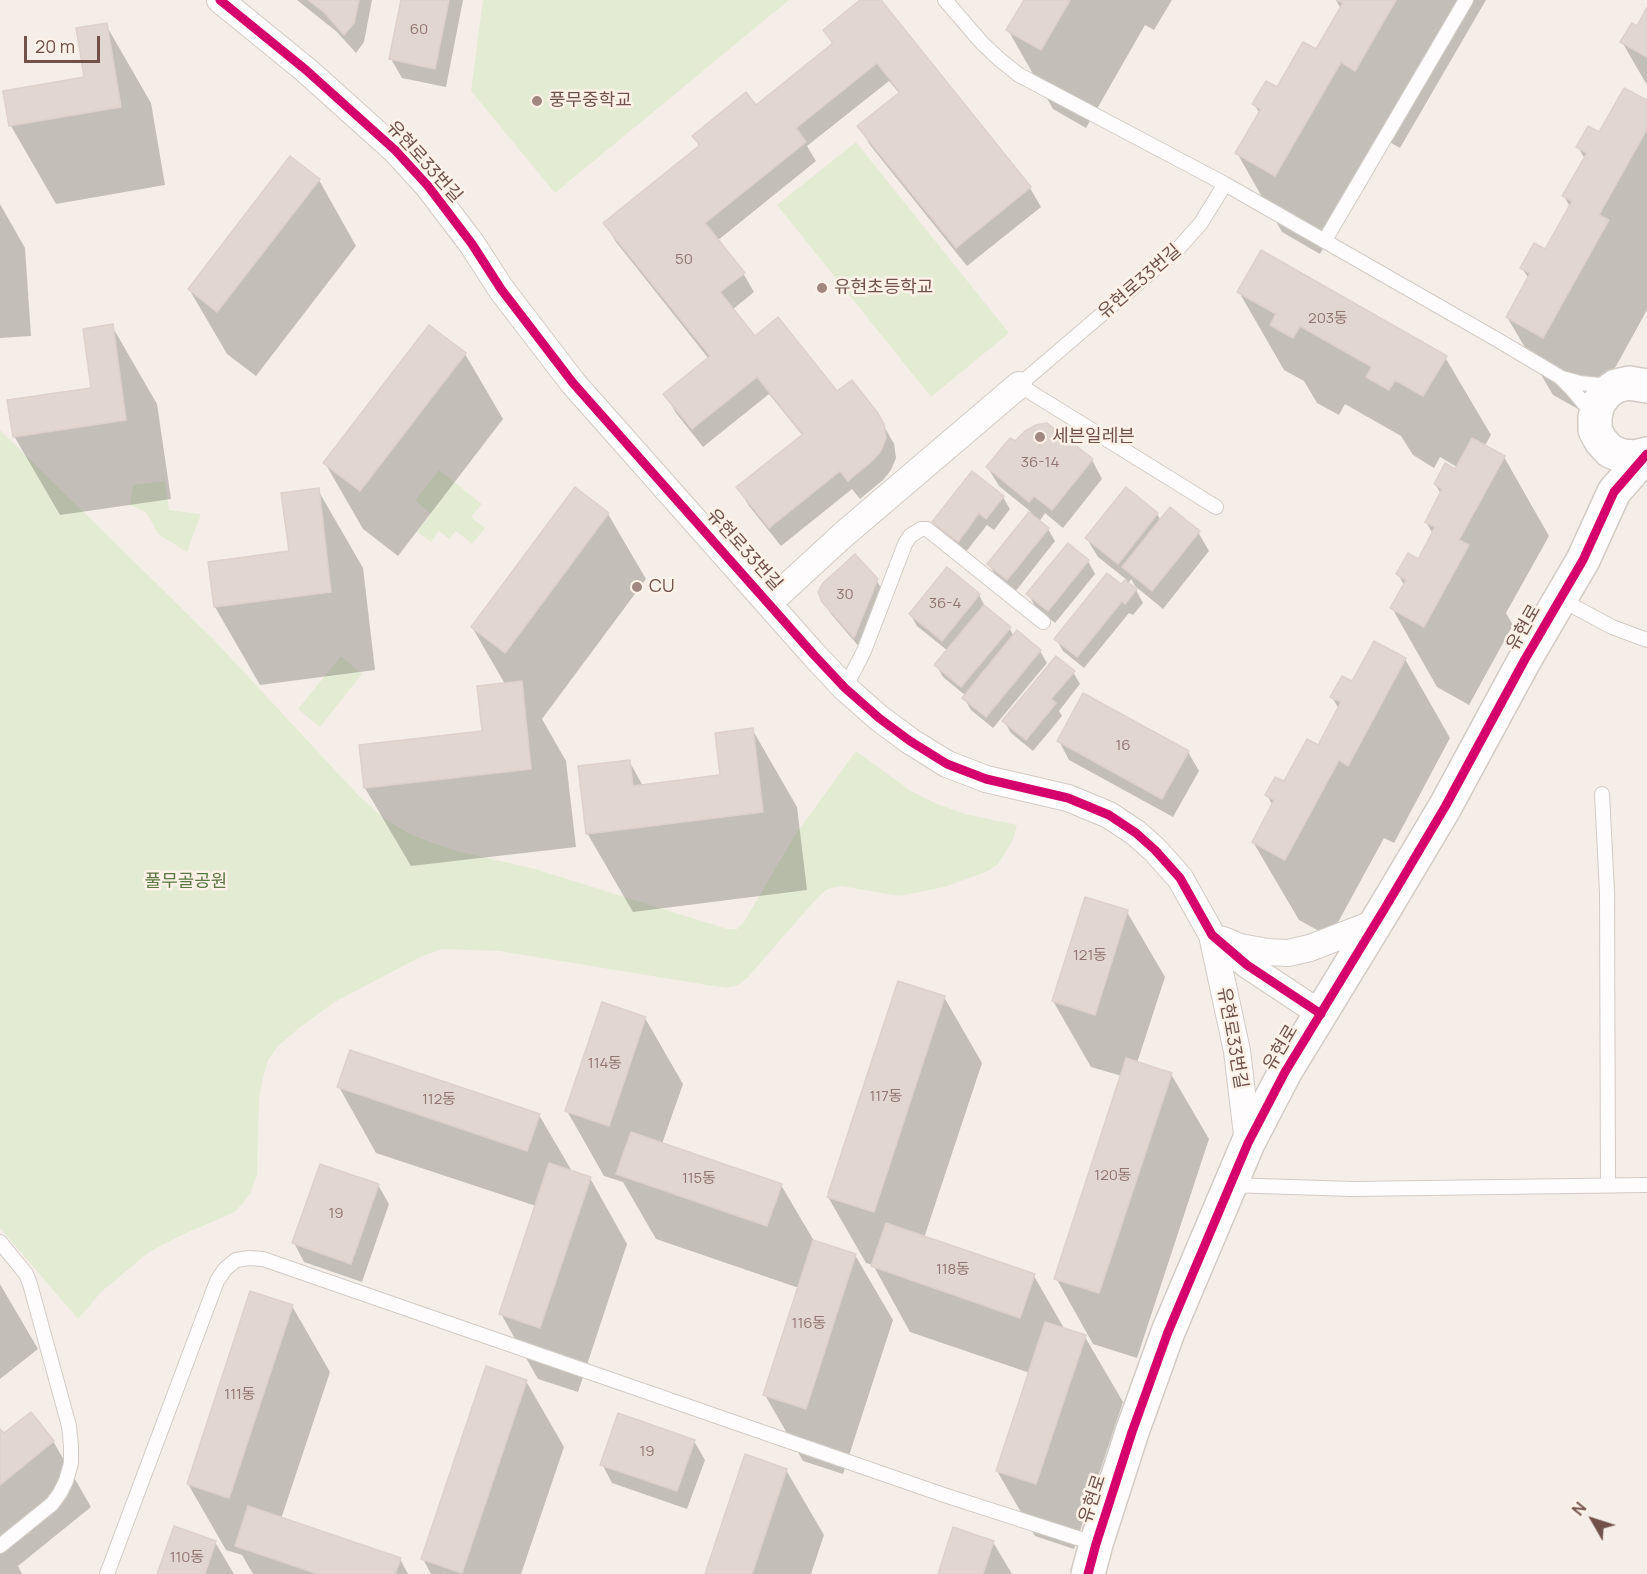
<!DOCTYPE html>
<html>
<head>
<meta charset="utf-8">
<style>
  body { margin:0 }
  #map { position:relative; width:1647px; height:1574px; overflow:hidden; background:#f5eee8; font-family:Manrope,sans-serif }
  canvas { display:block }
  .north { position:absolute; left:1563px; top:1490px; width:60px; height:60px; -webkit-text-stroke:4px #fef2e8; paint-order:stroke; rotate:309deg; font-size:16px; font-weight:700; line-height:24px; text-align:center; color:#72514a }
  .north::after { content:''; display:block; margin:auto; width:21px; height:27px; background:#72514a; clip-path:polygon(50% 0,100% 100%,50% 72%,0 100%) }
  .scale { position:absolute; left:24px; top:36px; width:76px; height:27px; box-sizing:border-box; border:3px solid #72514a; border-top:0; padding-left:8px; font-size:18px; line-height:21px; white-space:nowrap; color:#72514a; -webkit-text-stroke:4px #fef2e8; paint-order:stroke }
</style>
</head>
<body>
<div id="map">
<canvas width="1647" height="1574"></canvas>
<div class="north">N</div>
<div class="scale">20 m</div>
</div>
<script>
const g = document.querySelector('canvas').getContext('2d');
g.lineJoin = 'round';
function fillPath(path, color) { g.fillStyle = color; g.fill(path, 'evenodd'); }
const toPath = rows => new Path2D(rows.map(r => 'M' + r).join(''));
function trace(path, color, width, dash) { g.strokeStyle = color; g.lineWidth = width; g.lineCap = dash ? 'butt' : 'round'; g.setLineDash(dash || []); g.stroke(path); }
function drawText(font, color, halo, rows, align = 'center') {
  g.font = font + ' Manrope,"Noto Sans KR",sans-serif'; g.lineWidth = 5; g.setLineDash([]); g.textBaseline = 'middle'; g.strokeStyle = halo; g.fillStyle = color; for (const [text, x, y, turn = 0] of rows) {
    g.save(); g.translate(x, y); g.rotate((+turn || 0) * Math.PI / 180); g.textAlign = isNaN(turn) ? turn : align; if (halo) g.strokeText(text, 0, 0); g.fillText(text, 0, 0); g.restore();
  }
}
const green = toPath([
  [483,0,789,0,555,193,471,91],
  [856,142,1009,333,931,397,777,205],
  [0,430,216,642,359,796,385,819,408,833,430,842,457,851,535,869,695,919,728,929,737,929,744,922,795,835,856,751,911,791,935,803,965,814,1017,825,1013,840,998,864,988,871,944,887,899,896,841,886,827,889,817,898,747,978,738,985,726,988,499,951,443,949,420,957,333,1003,299,1028,278,1046,268,1060,263,1078,259,1099,257,1174,251,1192,243,1203,233,1213,184,1234,149,1252,101,1292,78,1319,0,1228],
  [439,470,482,504,471,517,485,528,472,544,456,531,449,539,439,531,431,542,417,532,431,514,415,500],
  [165,481,169,510,201,514,187,552,158,534,146,512,130,505,133,485],
  [341,656,362,674,320,727,298,709]
]);
const shadow = toPath([
  [297,0,372,0,364,42,356,53,337,32],
  [403,0,463,0,446,87,402,78,391,59],
  [863,0,879,0,1030,188,1041,207,967,266,870,145,859,126,900,94,889,81,807,146,816,161,717,241,743,273,754,292,732,310,755,338,837,393,876,412,894,444,896,458,891,470,883,480,860,499,852,489,781,546,749,506,738,488,803,436,769,394,703,447,676,413,665,394,709,359,616,242,605,223,700,147,693,136,756,107,833,45,825,31],
  [1025,0,1172,0,1154,30,1145,25,1086,128,1053,109,1008,30],
  [1336,0,1486,0,1400,148,1386,140,1320,254,1282,232,1237,153,1260,114,1254,104,1277,89,1317,52,1341,9],
  [1647,10,1647,85,1622,42,1637,28],
  [106,25,151,103,165,185,56,204,11,126,86,78],
  [1647,102,1647,310,1589,415,1553,395,1507,317,1529,279,1522,268,1546,251,1570,207,1564,196,1585,159,1578,147],
  [319,180,356,246,256,376,227,354,189,289],
  [0,204,25,248,31,336,0,338],
  [1239,292,1445,357,1491,435,1484,447,1504,457,1549,536,1506,613,1513,625,1469,705,1437,687,1392,608,1404,585,1398,574,1418,561,1433,534,1426,522,1441,494,1435,484,1455,471,1457,467,1440,457,1434,468,1413,455,1401,436,1345,404,1339,415,1317,403,1304,381,1284,370],
  [112,326,157,404,171,499,60,515,14,436,93,389],
  [465,354,503,419,398,556,363,529,325,463],
  [1092,460,1102,479,1063,528,1045,513,1039,522,1048,529,1055,541,1015,592,996,577,989,564,1031,512,999,486,988,468],
  [1126,489,1157,514,1161,521,1198,532,1209,551,1163,609,1135,586,1131,579,1128,584,1136,590,1143,603,1133,615,1129,613,1084,668,1063,651,1056,639,1122,586,1127,580,1098,557,1087,539],
  [318,490,363,568,375,670,260,685,215,607,210,563,290,553],
  [1003,497,1010,509,994,530,987,525,965,553,941,534,934,522],
  [608,514,646,579,542,719,566,761,576,847,411,866,365,788,483,732,505,684,472,627],
  [1068,545,1088,561,1095,574,1055,623,1035,606,1028,594],
  [876,580,884,592,861,649,831,614,823,601],
  [979,595,986,608,1009,628,1014,636,1040,651,1047,663,993,728,971,710,964,698,966,696,943,677,936,665,948,651,917,626,910,614],
  [1405,659,1450,738,1394,843,1384,838,1330,937,1299,920,1253,842,1273,806,1267,795,1285,783,1319,747,1339,709,1332,697,1352,683],
  [1073,672,1080,684,1059,711,1062,716,1033,751,1011,733,1004,721],
  [752,729,797,807,807,890,633,912,587,833,629,761,643,786,722,777],
  [1059,741,1188,752,1199,771,1173,817,1069,760],
  [1127,912,1165,977,1137,1063,1171,1074,1209,1139,1137,1358,1093,1344,1056,1278,1122,1076,1091,1067,1053,1001],
  [944,997,982,1063,924,1238,1034,1276,1065,1330,1085,1337,1123,1402,1074,1549,1035,1536,997,1471,1030,1373,910,1332,873,1265,866,1263,828,1197],
  [645,1018,683,1084,662,1144,781,1185,814,1241,855,1255,893,1320,843,1474,803,1461,765,1395,799,1288,656,1239,623,1182,604,1176,567,1111],
  [339,1087,539,1115,573,1173,590,1178,627,1244,578,1392,538,1379,501,1314,536,1206,376,1153],
  [378,1185,389,1204,362,1282,304,1262,294,1243],
  [0,1284,38,1349,0,1379],
  [292,1306,330,1372,281,1519,400,1559,408,1574,253,1574,242,1555,226,1550,188,1484],
  [526,1381,564,1447,521,1574,431,1574,423,1559],
  [0,1431,3,1435,53,1441,91,1507,18,1566,22,1574,0,1574],
  [694,1441,705,1460,687,1509,612,1483,602,1464],
  [786,1470,824,1535,811,1574,706,1574],
  [215,1542,234,1574,159,1574],
  [993,1542,1012,1574,939,1574]
]);
const building = toPath([
  [308,0,359,0,354,23,344,35,325,13,308,0],
  [401,0,449,0,435,69,389,59,401,0],
  [860,0,881,0,1031,187,956,248,857,126,900,92,877,63,796,128,806,142,705,223,745,273,720,292,755,336,778,317,837,391,852,380,877,412,884,424,886,438,881,451,872,461,848,481,840,471,769,528,736,487,803,434,757,377,692,429,663,394,710,356,603,223,700,145,692,136,746,92,756,105,833,43,823,30,860,0],
  [1024,0,1070,0,1041,50,1006,30,1024,0],
  [1337,0,1396,0,1355,71,1341,62,1275,176,1235,153,1261,109,1252,104,1266,81,1277,87,1303,42,1316,49,1343,3,1337,0],
  [1647,7,1647,57,1620,42,1632,23,1637,26,1647,7],
  [107,23,121,107,9,126,3,91,84,77,76,28,107,23],
  [1624,88,1647,100,1647,129,1599,215,1609,220,1543,338,1506,317,1530,273,1520,268,1534,243,1545,249,1572,201,1562,196,1587,153,1576,147,1588,126,1599,132,1624,88],
  [290,156,320,179,217,312,188,289,290,156],
  [1261,250,1447,356,1423,396,1395,380,1389,390,1366,377,1372,367,1300,326,1293,338,1270,325,1276,314,1237,292,1261,250],
  [113,324,126,420,13,437,7,400,91,388,83,329,113,324],
  [429,325,466,353,360,491,323,463,429,325],
  [1047,423,1093,459,1052,510,1034,496,1029,502,986,467,1010,438,1015,441,1025,431,1036,425,1047,423],
  [1472,438,1505,456,1459,540,1469,545,1424,627,1390,608,1406,580,1396,574,1408,553,1418,559,1435,527,1425,522,1442,489,1434,484,1445,463,1455,469,1472,438],
  [972,471,1004,496,986,519,979,513,958,542,932,522,972,471],
  [575,487,609,513,505,653,471,627,575,487],
  [1126,487,1158,513,1118,564,1085,538,1126,487],
  [319,488,331,592,214,607,208,562,289,551,281,493,319,488],
  [1170,507,1200,531,1152,591,1122,567,1170,507],
  [1029,512,1049,528,1007,580,987,564,1029,512],
  [1068,543,1089,560,1048,611,1026,594,1068,543],
  [855,554,878,579,854,638,822,602,818,592,823,583,855,554],
  [947,567,980,594,942,641,909,614,947,567],
  [1107,573,1121,584,1125,580,1137,589,1125,604,1122,601,1077,657,1054,639,1107,573],
  [984,605,1011,627,961,687,934,665,984,605],
  [1017,630,1041,650,986,717,962,698,1017,630],
  [1374,641,1406,658,1348,766,1339,760,1285,860,1252,842,1274,800,1265,795,1275,777,1284,781,1307,739,1318,745,1341,702,1330,697,1342,676,1352,681,1374,641],
  [1056,656,1075,671,1051,699,1056,703,1026,740,1002,721,1056,656],
  [522,681,531,769,364,788,359,745,482,731,477,686,522,681],
  [1083,693,1189,751,1162,799,1057,741,1083,693],
  [753,728,763,812,586,834,578,766,630,760,633,786,720,775,715,733,753,728],
  [1085,897,1128,910,1095,1015,1052,1001,1085,897],
  [898,981,945,996,874,1212,827,1197,898,981],
  [602,1002,646,1017,609,1126,565,1111,602,1002],
  [350,1050,540,1114,527,1151,337,1087,350,1050],
  [1126,1058,1172,1073,1099,1293,1054,1279,1126,1058],
  [631,1132,782,1184,767,1226,616,1174,631,1132],
  [549,1163,591,1177,540,1328,499,1314,549,1163],
  [320,1164,379,1184,351,1264,292,1243,320,1164],
  [886,1223,1035,1274,1020,1318,871,1266,886,1223],
  [813,1240,856,1254,806,1409,763,1395,813,1240],
  [250,1291,293,1305,229,1498,187,1484,250,1291],
  [1045,1322,1086,1335,1036,1484,996,1471,1045,1322],
  [486,1366,527,1380,462,1573,421,1559,486,1366],
  [31,1412,54,1441,0,1485,0,1429,4,1433,31,1412],
  [618,1413,695,1440,677,1491,600,1465,618,1413],
  [745,1454,787,1469,752,1574,705,1574,745,1454],
  [248,1506,401,1558,395,1574,318,1574,235,1546,248,1506],
  [174,1526,216,1541,205,1574,157,1574,174,1526],
  [953,1527,994,1541,983,1574,938,1574,953,1527]
]);
const service = toPath([
  [945,0,982,43,999,59,1019,75,1225,184,1496,339,1560,377,1571,388,1593,414],
  [1325,240,1466,0],
  [1562,378,1580,383,1608,386],
  [1216,507,1019,385,1177,250,1201,223,1225,184],
  [1560,599,1612,627,1647,640],
  [845,688,864,651,905,544,910,536,921,529,927,529,1043,622],
  [1602,794,1607,892,1608,1185],
  [1229,1185,1352,1189,1647,1185],
  [0,1242,26,1274,30,1284,69,1426,71,1446,71,1463,66,1481,60,1493,52,1504,0,1546],
  [107,1574,217,1281,225,1269,236,1260,249,1258,263,1259,944,1495,1096,1544]
]);
const minor = toPath([
  [220,0,306,70,395,150,428,186,472,244,501,289,573,383,814,655,845,688,879,718,910,741,947,764,986,779,1068,798,1109,815,1136,833,1155,850,1180,878,1212,935,1247,965,1321,1014],
  [769,603,843,535,1019,385],
  [1212,935,1237,1051,1248,1143],
  [1223,940,1240,947,1268,952,1288,953,1310,948,1377,922]
]);
const tertiary = toPath([
  [1647,386,1629,383,1616,386,1606,393,1598,404,1595,417,1595,430,1601,441,1610,451,1622,456,1635,457,1647,454],
  [1088,1574,1096,1544,1132,1432,1168,1332,1248,1143,1285,1072,1385,908,1445,807,1524,661,1583,560,1614,492,1647,454]
]);
const cycleway = toPath([
  [220,0,306,70,395,150,428,186,472,244,501,289,573,383,814,655,845,688,879,718,910,741,947,764,986,779,1068,798,1109,815,1136,833,1155,850,1180,878,1212,935,1247,965,1321,1014],
  [1088,1574,1096,1544,1132,1432,1168,1332,1248,1143,1285,1072,1385,908,1445,807,1524,661,1583,560,1614,492,1647,454]
]);
const markers = [
  [537,101,6,"#a08881"],
  [822,288,6,"#a08881"],
  [1040,437,6,"#a08881"],
  [637,587,6,"#a08881"]
];
const numberNames = [
  ["60",419,30],
  ["50",684,260],
  ["203동",1328,319],
  ["36-14",1040,463],
  ["30",845,595],
  ["36-4",945,604],
  ["16",1123,746],
  ["121동",1090,956],
  ["114동",605,1064],
  ["117동",886,1097],
  ["112동",439,1100],
  ["120동",1113,1176],
  ["115동",699,1179],
  ["19",336,1214],
  ["118동",953,1270],
  ["116동",809,1324],
  ["111동",240,1395],
  ["19",647,1452],
  ["110동",187,1558]
];
const poiNames = [
  ["풍무중학교",549,101],
  ["유현초등학교",834,288],
  ["세븐일레븐",1052,437],
  ["CU",649,587]
];
const streetNames = [
  ["유현로33번길",424,162,48],
  ["유현로33번길",1140,282,-41],
  ["유현로33번길",744,550,48],
  ["유현로",1524,628,-60],
  ["유현로33번길",1232,1038,80],
  ["유현로",1281,1048,-59],
  ["유현로",1093,1499,-72]
];
const parkNames = [
  ["풀무골공원",186,882]
];
fillPath(green, '#e4ebd3');
fillPath(shadow, '#0003');
fillPath(building, '#e2d6d0');
trace(building, '#ded0cb', 1.5);
trace(service, '#d4cac5', 16);
trace(minor, '#d4cac5', 28);
trace(tertiary, '#d4cac5', 36);
trace(service, '#fefcfc', 14);
trace(minor, '#fefcfc', 26);
trace(tertiary, '#fefcfc', 33);
trace(cycleway, '#d6006c', 9);
for (const [x, y, r, color] of markers) { const dot = new Path2D(); dot.arc(x, y, r, 0, 2 * Math.PI); g.fillStyle = color; g.fill(dot); trace(dot, '#fef2e8', 2); }
drawText('15px', '#90746e', null, numberNames);
drawText('18px', '#72514a', '#fef2e8', poiNames, 'left');
drawText('18px', '#72514a', '#fef2e8', streetNames);
drawText('18px', '#5b7842', '#fef2e8', parkNames);
</script>
</body>
</html>
